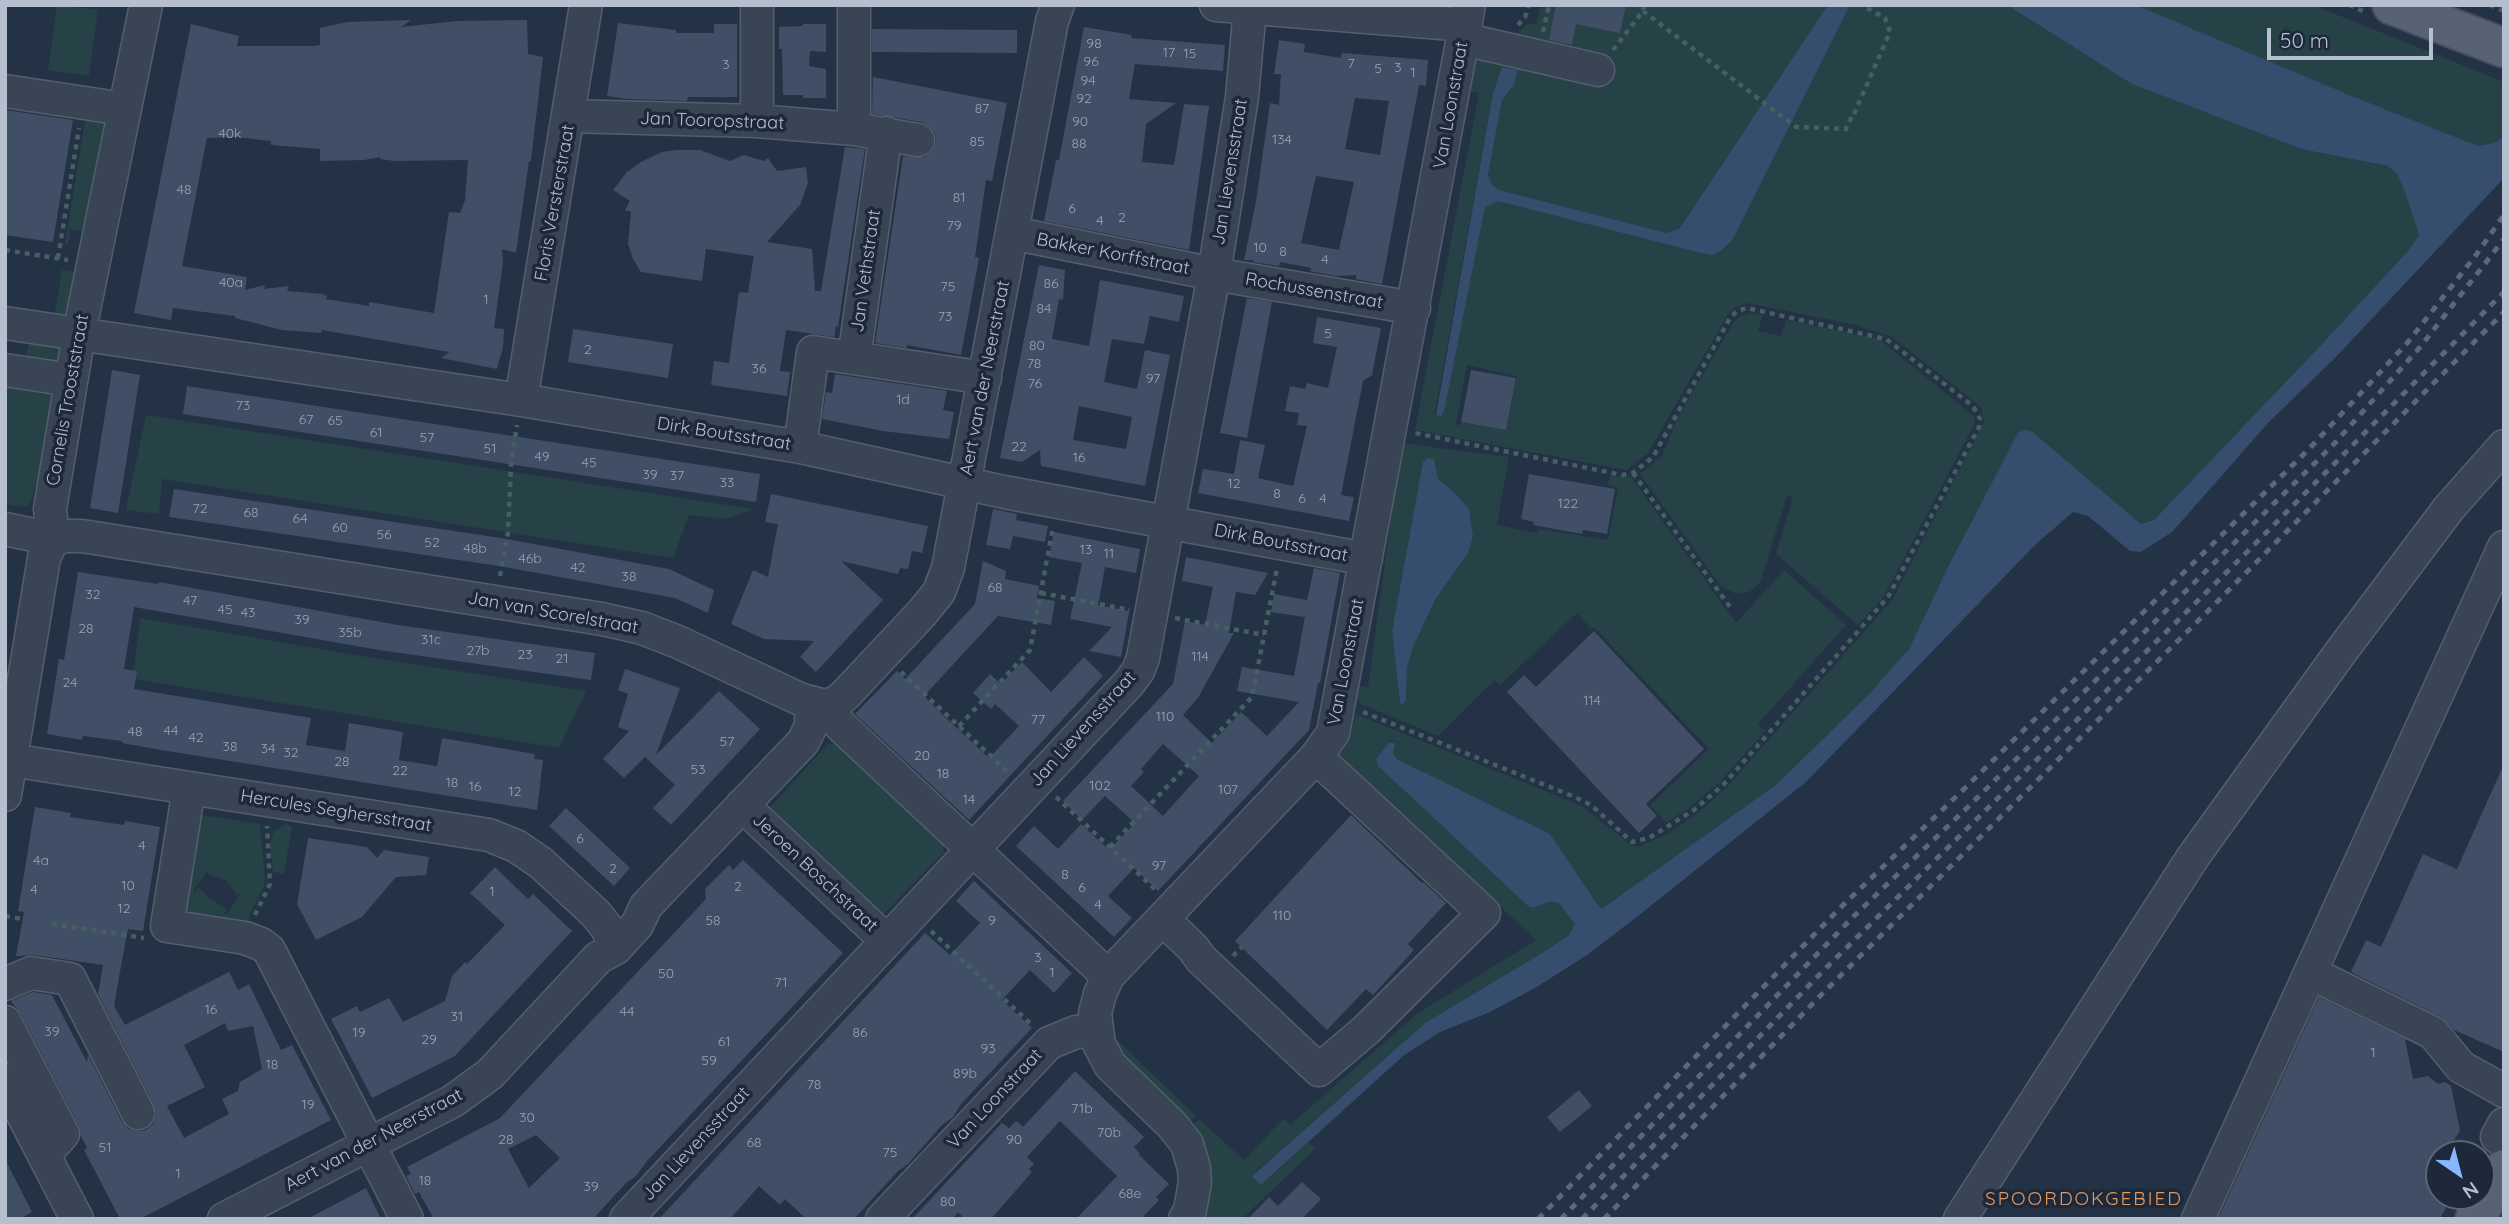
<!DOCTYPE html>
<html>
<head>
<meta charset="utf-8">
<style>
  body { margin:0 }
  #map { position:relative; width:2509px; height:1224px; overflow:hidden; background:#243245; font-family:Quicksand,sans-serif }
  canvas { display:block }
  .frame { position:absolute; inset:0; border:7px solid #b6bfce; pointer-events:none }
  .north { position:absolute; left:2425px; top:1140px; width:70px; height:70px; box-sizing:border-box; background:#1d293a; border:2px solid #5a6575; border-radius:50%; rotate:145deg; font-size:19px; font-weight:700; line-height:28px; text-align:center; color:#b6bfce }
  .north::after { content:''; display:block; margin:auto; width:24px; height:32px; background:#8ab6ff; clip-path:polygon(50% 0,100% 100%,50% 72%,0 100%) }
  .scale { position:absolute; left:2267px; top:28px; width:166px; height:32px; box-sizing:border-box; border:4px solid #b6bfce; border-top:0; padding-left:9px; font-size:21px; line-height:24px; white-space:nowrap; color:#b6bfce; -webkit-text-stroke:5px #1d293a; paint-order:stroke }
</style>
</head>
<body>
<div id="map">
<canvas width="2509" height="1224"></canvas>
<div class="frame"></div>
<div class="north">N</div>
<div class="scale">50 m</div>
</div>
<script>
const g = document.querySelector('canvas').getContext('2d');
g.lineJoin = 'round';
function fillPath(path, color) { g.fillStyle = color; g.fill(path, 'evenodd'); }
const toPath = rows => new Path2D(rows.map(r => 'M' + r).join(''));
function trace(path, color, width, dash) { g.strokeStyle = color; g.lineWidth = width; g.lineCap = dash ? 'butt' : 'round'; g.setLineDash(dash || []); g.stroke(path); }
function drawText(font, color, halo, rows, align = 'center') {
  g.font = font + ' Quicksand,sans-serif'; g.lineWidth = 7; g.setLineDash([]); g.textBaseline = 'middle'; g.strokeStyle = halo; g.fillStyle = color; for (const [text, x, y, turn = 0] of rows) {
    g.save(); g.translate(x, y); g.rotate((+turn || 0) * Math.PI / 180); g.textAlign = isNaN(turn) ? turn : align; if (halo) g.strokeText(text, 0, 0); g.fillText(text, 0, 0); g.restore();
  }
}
const green = toPath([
  [57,5,98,10,89,76,48,70],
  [1541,5,2007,5,2132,84,2301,149,2388,166,2397,174,2405,192,2419,235,2407,252,2321,345,2154,520,2141,524,2106,497,1947,569,1909,649,1870,693,1822,740,1777,784,1604,908,1600,908,1550,834,1397,759,1393,754,1395,743,1391,742,1375,762,1377,765,1528,906,1533,908,1549,902,1559,903,1574,921,1574,928,1569,935,1547,950,1425,1023,1252,1175,1262,1185,1309,1142,1315,1149,1242,1219,1197,1219,1189,1128,1199,1119,1244,1160,1284,1118,1290,1125,1417,1014,1536,940,1339,755,1348,743,1356,714,1582,806,1631,845,1637,847,1666,835,1697,814,1727,787,1892,600,1984,422,1981,407,1892,337,1856,325,1747,303,1734,308,1727,316,1648,453,1626,470,1415,430,1479,93,1465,90,1469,69,1478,51,1517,33,1528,23,1536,25],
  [1502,67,1518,70,1514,85,1502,100,1488,175,1492,186,1499,190,1667,233,1680,228,1712,180,1713,255,1498,201,1488,204,1482,212,1436,415,1435,413,1493,93],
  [1467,365,1517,376,1506,430,1461,422,1460,425,1456,425],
  [2136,5,2313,5,2504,82,2504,137,2494,143,2478,146,2347,94],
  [87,109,108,112,84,232,70,229,68,244,65,244],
  [62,270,76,272,66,320,54,318],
  [1751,313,1763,315,1758,331,1781,336,1786,320,1879,339,1974,416,1974,425,1884,596,1858,625,1776,554,1793,497,1787,496,1760,583,1749,592,1736,594,1720,585,1640,474,1662,456,1677,419,1733,323,1740,316],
  [29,339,63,340,58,375,5,359,5,353,26,356],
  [55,381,40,485,35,484,32,500,26,507,5,504,5,386],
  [146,415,753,509,727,519,689,515,673,558,162,479,159,514,126,510],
  [1401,443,1509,457,1497,525,1537,533,1539,529,1608,540,1618,488,1608,485,1610,476,1631,477,1736,623,1784,570,1846,625,1758,724,1765,731,1720,782,1689,808,1666,823,1650,805,1709,749,1594,627,1591,629,1577,613,1500,685,1495,680,1487,687,1438,736,1363,705,1353,697,1353,686,1368,687],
  [1429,458,1434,460,1438,479,1462,500,1468,553,1435,600,1413,647,1407,668,1406,701,1403,705,1400,703,1392,631,1423,463],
  [140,618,355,655,586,691,559,748,133,679],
  [828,744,836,744,943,845,944,852,882,916,770,812,770,807],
  [195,814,260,824,265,879,264,886,251,911,247,928,185,915,181,901],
  [210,868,208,874,226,880,237,895,242,892,226,915,224,913,227,909,209,898,198,887,195,892,193,890],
  [285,824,292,826,284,874,273,872,270,844,274,831],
  [1113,1036,1196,1116,1191,1121,1126,1059]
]);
const water = toPath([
  [1828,5,1850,5,1733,239,1722,250,1713,255,1697,252,1498,201,1485,207,1444,412,1441,416,1436,415,1493,93,1502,67,1518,70,1514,85,1502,100,1488,175,1492,185,1499,190,1667,233,1680,228],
  [2007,5,2136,5,2347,94,2478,146,2494,143,2504,137,2504,178,2335,358,2269,422,2172,532,2141,552,2130,551,2088,516,2073,512,2036,544,1806,782,1638,916,1587,955,1535,988,1490,1012,1440,1032,1403,1056,1261,1185,1252,1176,1425,1023,1547,950,1569,935,1575,924,1559,903,1549,902,1533,908,1528,906,1377,765,1376,759,1389,743,1395,743,1393,754,1397,759,1550,834,1600,908,1603,908,1777,784,1870,693,1909,649,1947,569,2018,433,2024,430,2031,431,2141,524,2154,520,2321,345,2407,252,2419,235,2405,192,2397,174,2388,166,2301,149,2132,84],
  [1428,458,1434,459,1438,479,1455,493,1469,509,1473,536,1468,553,1435,600,1413,647,1407,668,1406,701,1402,705,1400,703,1392,631,1423,462]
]);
const building = toPath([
  [1556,5,1626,5,1620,33,1576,24,1572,45,1549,40],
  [411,20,401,27,457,21,527,20,528,54,543,57,531,161,529,161,516,253,502,249,503,263,494,328,504,329,503,347,497,369,441,358,449,352,322,330,321,333,282,330,235,318,235,316,173,308,171,320,134,313,191,24,239,36,237,46,312,46,320,45,320,28,347,22],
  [236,137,271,141,271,145,320,149,320,161,364,160,380,157,380,159,394,161,468,160,465,200,460,213,449,212,434,313,369,302,369,306,326,299,327,296,322,294,287,291,289,286,264,289,265,285,245,290,247,277,182,266,207,138],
  [618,23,676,30,676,33,714,33,714,24,737,24,737,97,688,97,687,101,628,99,607,96],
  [803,24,826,24,826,52,810,51,809,66,826,69,826,98,803,98,803,95,783,95,782,49,779,49,779,27,803,26],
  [1084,27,1132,35,1131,38,1225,45,1223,71,1135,64,1129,99,1176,103,1146,124,1142,162,1174,165,1184,104,1209,106,1189,250,1044,221,1056,160,1059,160],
  [872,29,1017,30,1017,53,872,52],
  [1279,40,1305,44,1304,52,1341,58,1342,53,1428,60,1426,86,1419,85,1382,284,1356,279,1356,275,1335,276,1310,271,1311,268,1280,262,1279,266,1253,262,1253,260,1244,260,1256,201,1270,103,1279,105,1281,74,1274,74],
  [1355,98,1389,101,1380,155,1345,149],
  [1316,176,1354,182,1339,250,1301,243],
  [873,77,1007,103,992,181,986,180,975,257,979,258,961,355,907,345,907,348,875,343,903,156,925,157,932,151,936,142,935,133,929,126,922,122,872,114],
  [5,110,73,120,53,242,5,235],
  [845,147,865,149,838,327,836,326,834,337,786,330,780,371,790,372,787,396,711,385,714,361,729,363,739,292,748,293,754,254,753,256,706,249,702,281,641,272,633,259,628,244,631,212,625,210,630,201,613,190,627,172,641,162,662,152,676,150,700,150,730,161,744,155,764,161,768,158,777,171,806,167,808,183,800,205,767,242,812,249,815,291,821,291],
  [1039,265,1065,270,1063,300,1059,299,1052,339,1089,346,1100,280,1184,296,1179,322,1150,316,1144,344,1112,339,1104,382,1137,389,1145,350,1170,355,1145,486,1041,466,1040,450,1022,462,1000,458],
  [1079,406,1132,417,1126,449,1073,440],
  [1247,298,1272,302,1247,438,1220,433],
  [1317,317,1381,328,1372,375,1363,381,1341,495,1354,497,1349,521,1198,493,1203,469,1234,474,1240,440,1265,445,1258,478,1293,486,1307,426,1297,425,1299,413,1285,411,1290,386,1305,389,1307,383,1328,388,1337,347,1313,343],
  [573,329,673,344,668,378,568,362],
  [112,370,140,375,118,513,90,508],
  [1471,370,1516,378,1506,430,1461,422],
  [835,374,947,391,943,410,954,412,949,439,883,431,822,419,826,392,832,393],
  [187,386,760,474,756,502,183,414],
  [1529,474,1615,489,1607,534,1583,530,1582,534,1533,525,1534,522,1521,519],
  [174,489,501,538,669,569,714,590,708,613,675,598,499,566,169,517],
  [771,494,928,526,922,553,912,551,908,569,900,568,898,574,841,561,883,600,816,672,800,657,814,641,764,639,731,624,753,570,768,577,778,524,765,522],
  [993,509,1017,514,1016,520,1048,526,1045,542,1013,536,1010,549,986,545],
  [1054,532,1140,549,1136,573,1105,567,1098,605,1127,611,1130,607,1121,657,1089,651,1112,627,1070,619,1082,563,1049,557],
  [1186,557,1268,573,1255,595,1236,592,1229,633,1234,633,1198,698,1183,715,1212,743,1241,712,1267,736,1299,702,1237,691,1242,667,1294,676,1305,617,1271,612,1274,594,1307,600,1314,568,1340,573,1320,683,1318,683,1309,730,1158,891,1134,868,1108,896,1132,918,1114,937,1016,846,1034,826,1058,849,1081,824,1109,850,1135,823,1105,796,1082,820,1063,801,1173,684,1185,621,1205,625,1213,587,1182,581],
  [1163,744,1199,776,1163,816,1131,786,1144,772,1141,769],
  [983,561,1006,571,1005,579,1039,586,1037,598,1055,601,1051,625,998,616,924,696,946,718,989,758,1019,726,995,704,991,709,973,693,990,674,1001,684,1022,662,1051,692,1084,657,1103,676,969,820,855,714,897,671,905,679,975,604],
  [78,572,158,584,159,582,398,625,595,653,591,680,379,650,134,607,124,669,137,671,134,689,311,718,306,745,345,751,349,723,403,732,399,760,437,766,442,738,535,754,534,759,543,760,537,810,161,750,122,743,122,741,83,736,82,740,47,734,59,659,64,660],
  [1594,631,1704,749,1646,804,1657,816,1639,833,1507,692,1524,675,1536,687],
  [625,669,680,688,656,755,719,691,760,729,671,825,653,808,675,785,645,757,624,778,603,759,629,731,618,727,628,694,618,690],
  [2504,764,2504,1052,2454,1030,2441,1017,2351,972,2366,940,2381,947,2423,854,2457,869],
  [35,807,71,813,70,817,124,825,125,821,160,827,143,931,128,929,119,977,114,1006,125,1025,229,972,238,990,249,984,281,1050,292,1045,331,1120,140,1219,120,1219,84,1150,87,1148,81,1136,79,1126,21,1014,11,1001,33,992,52,995,87,1062,88,1055,122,1122,129,1129,136,1131,146,1130,153,1124,156,1115,154,1105,98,994,103,965,34,955,16,956,24,912,18,911],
  [225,1023,228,1031,253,1026,262,1069,240,1082,238,1091,222,1099,229,1114,184,1138,167,1106,205,1087,184,1045],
  [566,808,630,868,614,886,549,826],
  [1351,815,1422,883,1423,882,1446,903,1408,944,1414,950,1373,995,1366,989,1327,1030,1235,941],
  [308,838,367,847,377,858,384,850,429,857,426,875,396,877,362,917,316,940,297,904],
  [743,860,843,953,647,1161,635,1177,626,1183,593,1219,434,1219,419,1192,415,1194,406,1176,411,1174,407,1167,500,1118,706,899,705,889,729,865,733,870],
  [536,1135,560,1158,529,1188,508,1149],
  [495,867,528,899,533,894,572,931,455,1056,372,1098,331,1019,357,1006,360,1012,389,998,403,1022,445,1001,452,976,465,962,467,964,505,925,470,893],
  [974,881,1072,973,1054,993,1030,970,1002,1000,1032,1028,961,1104,953,1117,942,1125,908,1164,898,1171,854,1219,806,1219,785,1199,780,1205,759,1186,730,1219,659,1219,925,933,950,955,980,923,956,901],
  [2319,997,2405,1039,2413,1079,2428,1076,2438,1084,2445,1082,2451,1086,2460,1131,2445,1154,2439,1154,2439,1196,2452,1196,2440,1219,2218,1219],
  [1075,1071,1144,1137,1134,1147,1140,1154,1139,1155,1169,1184,1156,1197,1159,1200,1141,1219,1076,1219,1117,1176,1060,1121,1027,1157,1034,1164,1029,1169,1032,1172,991,1219,965,1219,958,1212,952,1219,912,1219,1002,1123,1009,1128,1016,1121,1023,1127],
  [1579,1090,1592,1106,1560,1132,1547,1117],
  [5,1159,32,1212,20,1219,5,1219],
  [1302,1182,1321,1199,1302,1219,1248,1219,1269,1197,1278,1206],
  [366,1188,381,1219,307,1219]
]);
const path = toPath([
  [2349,5,2363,11],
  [2490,5,2504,11],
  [1643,11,1796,127,1846,129,1853,114],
  [1518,25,1525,17,1529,5],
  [1543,32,1549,5],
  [1613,50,1643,11,1644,5],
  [1854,114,1890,32,1885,18,1862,5],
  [5,250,68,260],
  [58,258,79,128],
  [1633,473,1730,607],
  [500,576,508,533,511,465,517,425],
  [1041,593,1125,609],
  [1175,618,1264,635],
  [901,672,1010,774],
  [1363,712,1575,797,1591,805,1632,842,1649,838,1694,810,1724,784,1888,597,1979,427,1980,419,1973,406,1886,339,1747,308,1737,311,1730,318,1653,457,1633,473,1622,475,1415,433],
  [959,726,1030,650,1053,527],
  [1056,797,1157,891],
  [1110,847,1252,697,1277,568],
  [255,915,270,884,267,826],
  [5,916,23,919],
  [52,924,144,938],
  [931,931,1032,1025],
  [1233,956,1242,947]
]);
const minor = toPath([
  [757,5,757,121],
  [854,5,854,129],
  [1216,5,1466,25],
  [1463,39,1598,70],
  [5,91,124,109],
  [569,116,757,121,854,129,918,140],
  [1012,233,1214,274,1414,308],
  [5,323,521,400,800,447,1004,492,1366,559],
  [854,358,886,133],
  [5,370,71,380],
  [521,400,586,5],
  [800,447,813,352,985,378],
  [5,529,53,539,67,536,82,536,602,619,642,628,678,642,802,700,825,706,842,727,1108,976],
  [825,706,837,702,846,694,922,613,939,592,948,568,1052,21,1058,5],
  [11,760,489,835,516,846,541,863,596,914,607,928,616,948],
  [189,788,167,926,245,938,261,944,269,950,407,1219],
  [5,795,44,558,53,539,50,509,79,334,146,5],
  [742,805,887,941],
  [1163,919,1193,948,1201,959,1319,1070,1366,1030,1484,913,1316,757],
  [2311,973,2433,1033,2461,1067,2504,1091],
  [5,984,31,973,70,979,138,1113],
  [5,1022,63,1134,44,1155],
  [5,1080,77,1219],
  [2497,1137,2504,1124],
  [224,1219,453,1101,490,1074,598,958,616,948,637,925,646,906,803,742,810,728,813,704],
  [626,1219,1129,683,1138,671,1143,658,1214,274,1242,97,1250,8],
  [882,1219,1049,1043,1076,1032,1096,1030],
  [1185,1219,1190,1210,1195,1182,1194,1168,1187,1144,1172,1125,1110,1065,1099,1044,1095,1013,1100,994,1108,976,1316,757,1333,733,1469,5],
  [1960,1219,2193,857,2340,653,2449,508,2504,446],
  [2198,1219,2504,547]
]);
const major = toPath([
  [2392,5,2504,48],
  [2475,1219,2504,1169]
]);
const rail = toPath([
  [1538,1219,1838,910,1964,789,2310,448,2408,342,2476,255,2504,215],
  [1561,1219,1853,917,1969,806,2334,444,2421,346,2504,239],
  [1582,1219,1825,969,2247,552,2504,292],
  [1604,1219,1823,993,2212,607,2504,312]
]);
const numberNames = [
  ["98",1094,44],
  ["17",1169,53],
  ["15",1190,54],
  ["96",1091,62],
  ["7",1351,64],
  ["3",726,65],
  ["3",1398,68],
  ["5",1378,69],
  ["1",1413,73],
  ["94",1088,81],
  ["92",1084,99],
  ["87",982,109],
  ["90",1080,122],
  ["40k",230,134],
  ["134",1282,140],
  ["85",977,142],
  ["88",1079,144],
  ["48",184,190],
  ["81",959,198],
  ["6",1072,209],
  ["2",1122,218],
  ["4",1100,221],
  ["79",954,226],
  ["10",1260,248],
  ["8",1283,252],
  ["4",1325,260],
  ["40a",231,283],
  ["86",1051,284],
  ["75",948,287],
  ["1",486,300],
  ["84",1044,309],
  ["73",945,317],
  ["5",1328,334],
  ["80",1037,346],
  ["2",588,350],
  ["78",1034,364],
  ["36",759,369],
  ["97",1153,379],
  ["76",1035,384],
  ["1d",903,400],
  ["73",243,406],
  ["67",306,420],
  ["65",335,421],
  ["61",376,433],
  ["57",427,438],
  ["22",1019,447],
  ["51",490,449],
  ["49",542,457],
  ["16",1079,458],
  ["45",589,463],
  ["39",650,475],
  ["37",677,476],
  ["33",727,483],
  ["12",1234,484],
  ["8",1277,494],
  ["6",1302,499],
  ["4",1323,499],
  ["122",1568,504],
  ["72",200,509],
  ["68",251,513],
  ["64",300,519],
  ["60",340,528],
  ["56",384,535],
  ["52",432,543],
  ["48b",475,549],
  ["13",1086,550],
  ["11",1109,554],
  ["46b",530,559],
  ["42",578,568],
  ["38",629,577],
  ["68",995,588],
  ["32",93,595],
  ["47",190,601],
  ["45",225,610],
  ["43",248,613],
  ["39",302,620],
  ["28",86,629],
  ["35b",350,633],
  ["31c",431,640],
  ["27b",478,651],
  ["23",525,655],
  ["114",1200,657],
  ["21",562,659],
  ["24",70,683],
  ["114",1592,701],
  ["110",1165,717],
  ["77",1038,720],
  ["44",171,731],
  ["48",135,732],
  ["42",196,738],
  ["57",727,742],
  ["38",230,747],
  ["34",268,749],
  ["32",291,753],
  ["20",922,756],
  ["28",342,762],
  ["53",698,770],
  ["22",400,771],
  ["18",943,774],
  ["18",452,783],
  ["102",1100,786],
  ["16",475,787],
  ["107",1228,790],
  ["12",515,792],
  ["14",969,800],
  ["6",580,839],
  ["4",142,846],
  ["4a",41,861],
  ["97",1159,866],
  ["2",613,869],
  ["8",1065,875],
  ["10",128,886],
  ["2",738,887],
  ["6",1082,888],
  ["4",34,890],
  ["1",492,892],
  ["4",1098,905],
  ["12",124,909],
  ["110",1282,916],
  ["58",713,921],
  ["9",992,921],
  ["3",1038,958],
  ["1",1052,973],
  ["50",666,974],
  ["71",781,983],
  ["16",211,1010],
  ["44",627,1012],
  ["31",457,1017],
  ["39",52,1032],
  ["19",359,1033],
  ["86",860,1033],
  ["29",429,1040],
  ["61",724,1042],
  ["93",988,1049],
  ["1",2373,1053],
  ["59",709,1061],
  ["18",272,1065],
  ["89b",965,1074],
  ["78",814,1085],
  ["19",308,1105],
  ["71b",1082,1109],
  ["30",527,1118],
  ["70b",1109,1133],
  ["28",506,1140],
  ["90",1014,1140],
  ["68",754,1143],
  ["51",105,1148],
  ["75",890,1153],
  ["1",178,1174],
  ["18",425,1181],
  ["39",591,1187],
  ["68e",1130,1194],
  ["80",948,1202]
];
const streetNames = [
  ["Van Loonstraat",1451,105,-80],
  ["Jan Tooropstraat",712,121,2],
  ["Jan Lievensstraat",1230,172,-81],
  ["Floris Versterstraat",555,203,-80],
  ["Bakker Korffstraat",1113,254,11],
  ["Jan Vethstraat",866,271,-82],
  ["Rochussenstraat",1314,291,10],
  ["Aert van der Neerstraat",985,378,-79],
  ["Cornelis Trooststraat",68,400,-80],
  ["Dirk Boutsstraat",724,434,9],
  ["Dirk Boutsstraat",1281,543,11],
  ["Jan van Scorelstraat",553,613,10],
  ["Van Loonstraat",1346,662,-79],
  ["Jan Lievensstraat",1083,729,-48],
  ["Hercules Seghersstraat",336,811,9],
  ["Jeroen Boschstraat",815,873,43],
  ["Van Loonstraat",995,1099,-47],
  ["Aert van der Neerstraat",374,1140,-28],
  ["Jan Lievensstraat",696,1144,-47]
];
const neighbourhoodNames = [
  ["SPOORDOKGEBIED",2084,1199]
];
fillPath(green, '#264246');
fillPath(water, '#364d6e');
fillPath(building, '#404f65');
trace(minor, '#545f6e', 35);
trace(major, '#434d5d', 42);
trace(path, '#455f62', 4.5, [5, 5]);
trace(minor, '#394454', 32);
trace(major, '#576374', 38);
trace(rail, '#5b687b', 5, [7, 7]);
drawText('14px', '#98a3b4', null, numberNames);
drawText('18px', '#b6bfce', '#1d293a', streetNames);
g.letterSpacing = '2px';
drawText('19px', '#e0985f', '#1d293a', neighbourhoodNames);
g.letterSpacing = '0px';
</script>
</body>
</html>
